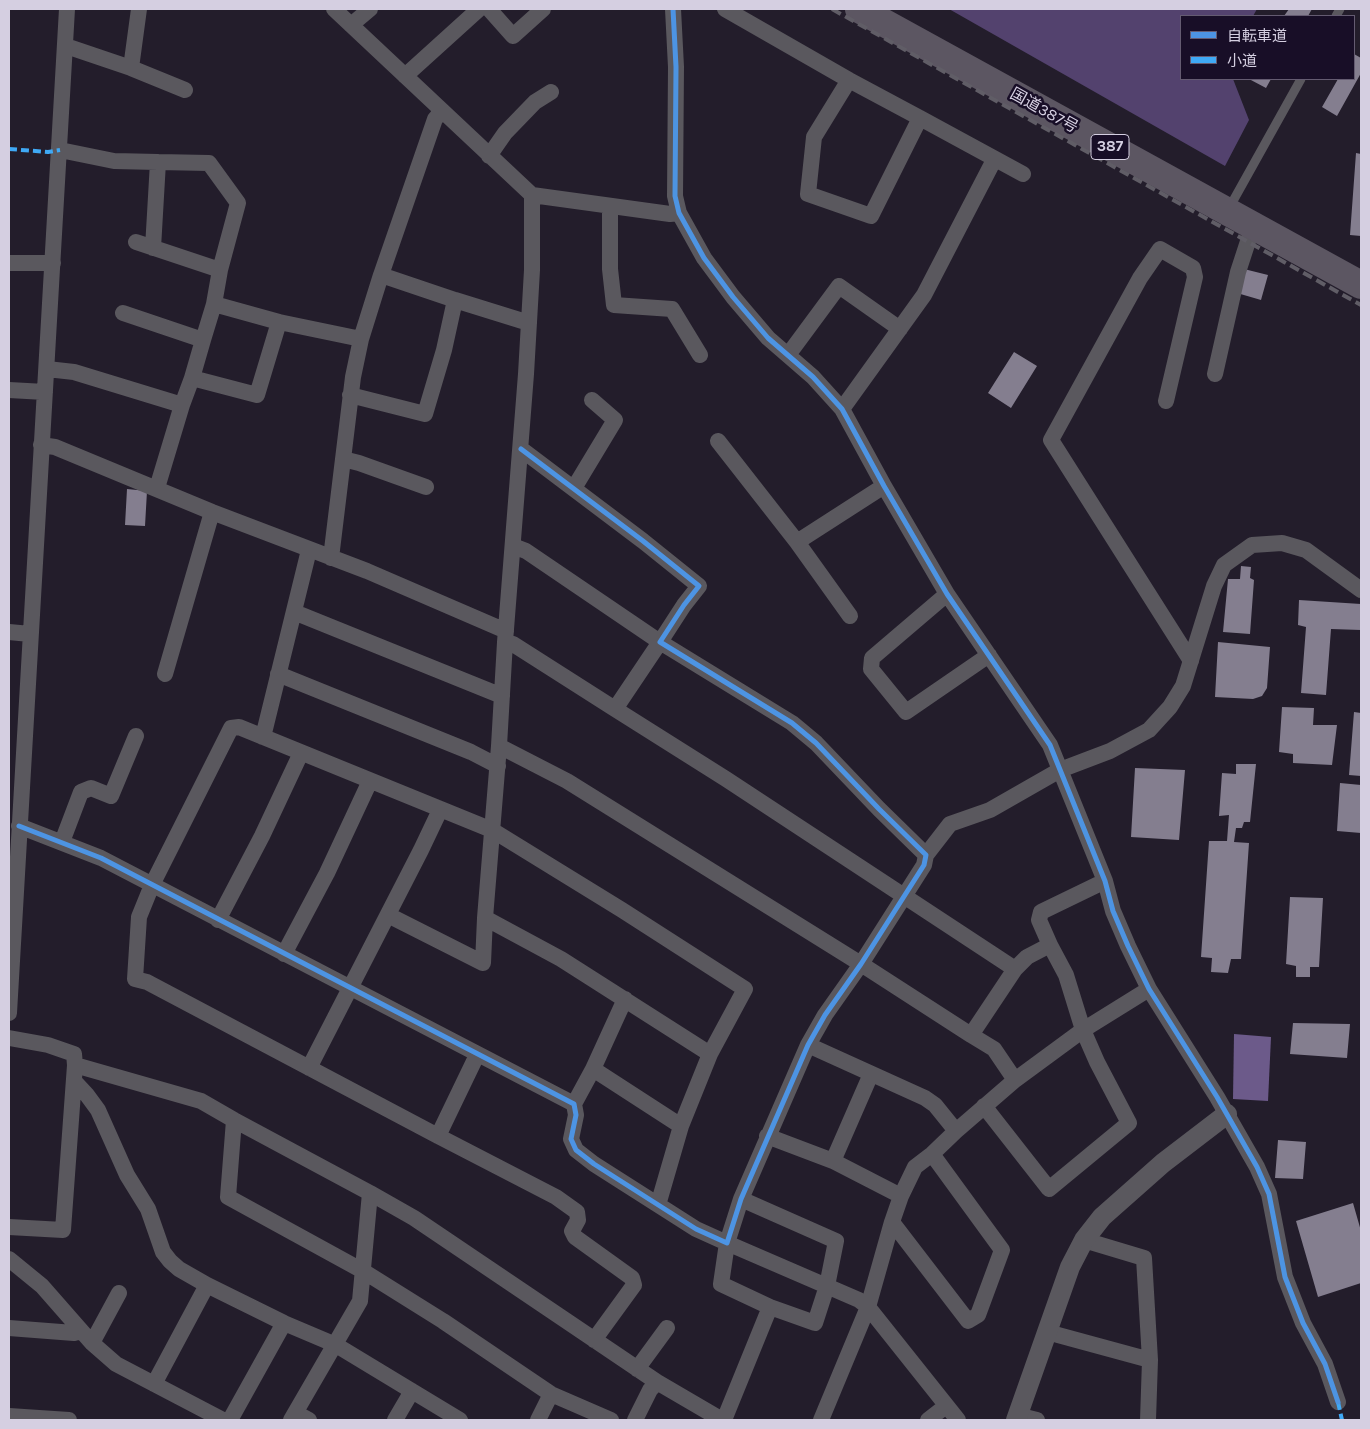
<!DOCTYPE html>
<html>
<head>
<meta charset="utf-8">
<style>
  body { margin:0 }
  #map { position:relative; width:1370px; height:1429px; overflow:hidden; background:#231d2b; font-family:Karla,"Noto Sans JP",sans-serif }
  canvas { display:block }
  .frame { position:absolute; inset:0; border:10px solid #d5cfe1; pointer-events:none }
  .legend { position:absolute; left:1180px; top:15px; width:175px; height:65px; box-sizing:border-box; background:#180e27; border:1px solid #645b71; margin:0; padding:6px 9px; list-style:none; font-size:15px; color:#d5cfe1 }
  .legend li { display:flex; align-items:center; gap:10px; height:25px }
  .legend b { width:25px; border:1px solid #645b71 }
</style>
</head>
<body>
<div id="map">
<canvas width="1370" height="1429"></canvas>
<div class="frame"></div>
<ul class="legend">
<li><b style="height:6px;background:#4d94e3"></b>自転車道</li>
<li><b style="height:6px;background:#3fa9f5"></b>小道</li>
</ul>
</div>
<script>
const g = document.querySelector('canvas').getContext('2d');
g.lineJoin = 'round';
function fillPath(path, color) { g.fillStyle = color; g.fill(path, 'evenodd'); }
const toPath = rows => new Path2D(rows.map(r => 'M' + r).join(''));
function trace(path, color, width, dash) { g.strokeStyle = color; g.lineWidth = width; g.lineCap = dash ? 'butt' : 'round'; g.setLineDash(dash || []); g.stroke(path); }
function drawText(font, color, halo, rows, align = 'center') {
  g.font = font + ' Karla,"Noto Sans JP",sans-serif'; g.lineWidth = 5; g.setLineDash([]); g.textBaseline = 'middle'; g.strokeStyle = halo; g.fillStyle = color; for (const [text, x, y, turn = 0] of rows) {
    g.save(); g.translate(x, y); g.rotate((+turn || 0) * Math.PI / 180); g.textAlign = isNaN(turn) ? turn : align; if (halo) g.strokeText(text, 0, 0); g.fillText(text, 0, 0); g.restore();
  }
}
const forest = toPath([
  [949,9,1257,9,1253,16,1181,16,1181,79,1233,79,1249,120,1225,166]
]);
const water = toPath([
  [1234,1034,1271,1037,1268,1101,1233,1099]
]);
const building = toPath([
  [1289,9,1312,9,1308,16,1284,16],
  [1354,54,1361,58,1361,73,1337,116,1322,107,1338,79,1354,79],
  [1249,79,1271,79,1266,88],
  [1356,153,1361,154,1361,236,1350,235],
  [1244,269,1268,275,1261,300,1237,293],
  [1014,352,1037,366,1011,408,988,393],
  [127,489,147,491,145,526,125,525],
  [1241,566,1251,567,1250,578,1254,580,1250,634,1223,632,1228,579,1240,579],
  [1299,600,1361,604,1361,630,1331,629,1326,695,1301,693,1306,627,1298,625],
  [1218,642,1270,647,1267,688,1262,696,1253,699,1215,697],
  [1282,707,1314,708,1313,725,1337,725,1332,765,1293,763,1293,754,1279,752],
  [1354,712,1361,713,1361,776,1349,775],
  [1236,764,1256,764,1250,822,1244,822,1242,828,1236,828,1234,842,1249,843,1241,959,1231,959,1228,973,1211,972,1212,958,1201,957,1209,841,1227,841,1229,815,1219,816,1222,773,1236,774],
  [1135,768,1185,770,1179,840,1131,837],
  [1340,783,1361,785,1361,833,1337,831],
  [1290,897,1323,898,1319,967,1310,967,1310,977,1296,977,1296,966,1286,964],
  [1293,1023,1350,1024,1347,1058,1290,1054],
  [1278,1140,1306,1142,1303,1179,1275,1178],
  [1353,1203,1361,1231,1361,1283,1318,1297,1296,1221]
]);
const service = toPath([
  [1336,16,1340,9],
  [1228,210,1301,79]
]);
const minor = toPath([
  [334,9,532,195,532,270,526,374,505,642,499,746,485,918,483,963,388,915],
  [489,9,513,36,543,9],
  [673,9,676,67,675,196,679,213,704,258,733,297,768,338,813,377,842,409,884,486,947,594,1050,745,1105,881,1113,911,1128,946,1149,989,1217,1097,1257,1167,1269,1194,1285,1277,1303,1323,1325,1364,1338,1402],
  [725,9,849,80,814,137,808,194,871,216,920,118,1023,174],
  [351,25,370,9],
  [66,46,131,68,185,90],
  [131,68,139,9],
  [405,76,479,9],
  [849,80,920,118],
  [60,150,114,161,158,162],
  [489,156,505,133,535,102,551,92],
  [532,195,670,214,679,213],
  [610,206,610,269,614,305,672,309,700,355],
  [136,242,220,270,214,304],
  [153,248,158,162,209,163,238,203,220,270],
  [9,263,53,263],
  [381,275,435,119,442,111],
  [123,313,203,340,192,378],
  [361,339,381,275,455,300],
  [203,340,214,304,279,322],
  [788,355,839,286,900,329],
  [47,369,74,372,182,405,157,488],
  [1215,374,1238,272,1253,226],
  [9,390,45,392],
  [350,395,425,414,444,350,455,300,529,323],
  [1166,401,1195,277,1193,268,1160,249,1140,278,1051,440,1191,661],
  [182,405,192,378,257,395,279,322,361,339,353,377,331,558],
  [842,409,924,295,994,160],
  [718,441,797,542,884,486],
  [41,445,55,447,212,512,367,571,506,631],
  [343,459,359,463,426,487],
  [574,488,615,420,592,400],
  [797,542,850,616],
  [513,546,526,551,660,642,615,709,726,779,1015,969],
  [947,594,872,658,871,669,906,712,989,655],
  [294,612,502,696],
  [9,632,30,634],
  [505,642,513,644,615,709],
  [165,674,212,512],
  [278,674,471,752,498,766],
  [263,737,309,550],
  [499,746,567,781,861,964,971,1035,1015,969,1027,957,1050,945,1039,920,1041,912,1105,881],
  [19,826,101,858,574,1104,576,1115,571,1139,576,1150,594,1164,696,1229,727,1243,741,1199,808,1045,825,1015,861,964,924,865,926,855,879,809,816,743,792,723,660,642,684,605,699,586,643,541,521,449],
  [62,842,81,792,91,788,111,796,136,736],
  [926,855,950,824,990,810,1060,770,1110,751,1149,730,1170,707,1183,686,1214,586,1224,565,1252,545,1282,543,1306,550,1361,590],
  [485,918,561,959,710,1054,681,1126,658,1205],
  [218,920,262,836,301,753],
  [1050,945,1066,975,1083,1030,1149,989],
  [284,954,327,873,370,781],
  [9,1013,67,9],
  [971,1035,994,1049,1015,1080,1083,1030,1097,1062,1129,1123,1049,1189,984,1106],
  [9,1038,48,1045,74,1054,75,1065,63,1230,9,1227],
  [808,1045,925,1098,935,1105,956,1131,1015,1080],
  [477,1055,438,1136,147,982,135,979,139,917,152,885,231,728,239,727,492,830,622,910,745,989,710,1054],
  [75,1065,201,1101,234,1120,370,1193,360,1301,291,1420],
  [309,1068,421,850,440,810],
  [593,1069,625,999],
  [74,1081,87,1095,98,1110,127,1175,148,1209,163,1252,170,1261,179,1269,207,1285,154,1384],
  [574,1104,593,1069,681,1126],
  [234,1120,228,1197,363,1271,443,1321,551,1394,611,1420],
  [438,1136,556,1197,577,1212,578,1220,572,1231,575,1237,632,1278,634,1285,594,1340],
  [767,1136,833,1161,871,1074],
  [833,1161,901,1196,915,1167,932,1154,956,1131],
  [370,1193,414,1218,657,1382,650,1390,635,1420],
  [901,1196,892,1222,968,1321,978,1315,1002,1250,932,1154],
  [741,1199,836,1241,827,1286,815,1323,770,1307],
  [1084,1240,1144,1258,1150,1360,1148,1420],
  [9,1259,42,1286,92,1343,116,1364,223,1420],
  [207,1285,284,1323,336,1345,412,1391],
  [9,1328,74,1333,81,1331],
  [1047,1332,1150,1360],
  [92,1343,119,1293],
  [637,1369,667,1328],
  [657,1382,722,1420],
  [296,1413,309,1420],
  [1017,1415,1037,1420],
  [9,1416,69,1420],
  [230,1420,284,1323],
  [395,1420,412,1391,460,1420],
  [538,1420,551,1394],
  [724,1420,770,1307,721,1284,727,1243,859,1300,868,1307,958,1420],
  [821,1420,868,1307,892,1222],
  [928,1420,946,1406]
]);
const tertiary = toPath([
  [1016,1420,1070,1267,1084,1240,1102,1217,1163,1163,1227,1114]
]);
const trunk = toPath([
  [859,9,1361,285]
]);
const rail = toPath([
  [832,9,1361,305]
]);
const quiet = toPath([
  [9,149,48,152,60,150],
  [1338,1402,1342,1420]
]);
const cycleway = toPath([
  [673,9,676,67,675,196,679,213,704,258,733,297,768,338,813,377,842,409,884,486,947,594,1050,745,1105,881,1113,911,1128,946,1149,989,1217,1097,1257,1167,1269,1194,1285,1277,1303,1323,1325,1364,1338,1402],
  [19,826,101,858,574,1104,576,1115,571,1139,576,1150,594,1164,696,1229,727,1243,741,1199,808,1045,825,1015,861,964,924,865,926,855,879,809,816,743,792,723,660,642,684,605,699,586,643,541,521,449]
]);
const shields = [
  [1110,147,38]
];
const shieldNames = [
  ["387",1110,147]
];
const streetNames = [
  ["国道387号",1044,111,29]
];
fillPath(forest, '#53426e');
fillPath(water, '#6c5a8a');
fillPath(building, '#847e8f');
trace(service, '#5a585e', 9);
trace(minor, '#5a585e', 16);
trace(tertiary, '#5a585e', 20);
trace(trunk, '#5c5662', 28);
trace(rail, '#605d66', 4, [10, 5]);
trace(quiet, '#3fa9f5', 4, [8, 4]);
trace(cycleway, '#4d94e3', 5);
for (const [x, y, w] of shields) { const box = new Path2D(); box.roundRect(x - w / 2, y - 12.5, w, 25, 4); g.fillStyle = '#180e27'; g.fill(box); trace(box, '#d5cfe1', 1); }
drawText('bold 15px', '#d5cfe1', null, shieldNames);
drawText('16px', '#d5cfe1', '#180e27', streetNames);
</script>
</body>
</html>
